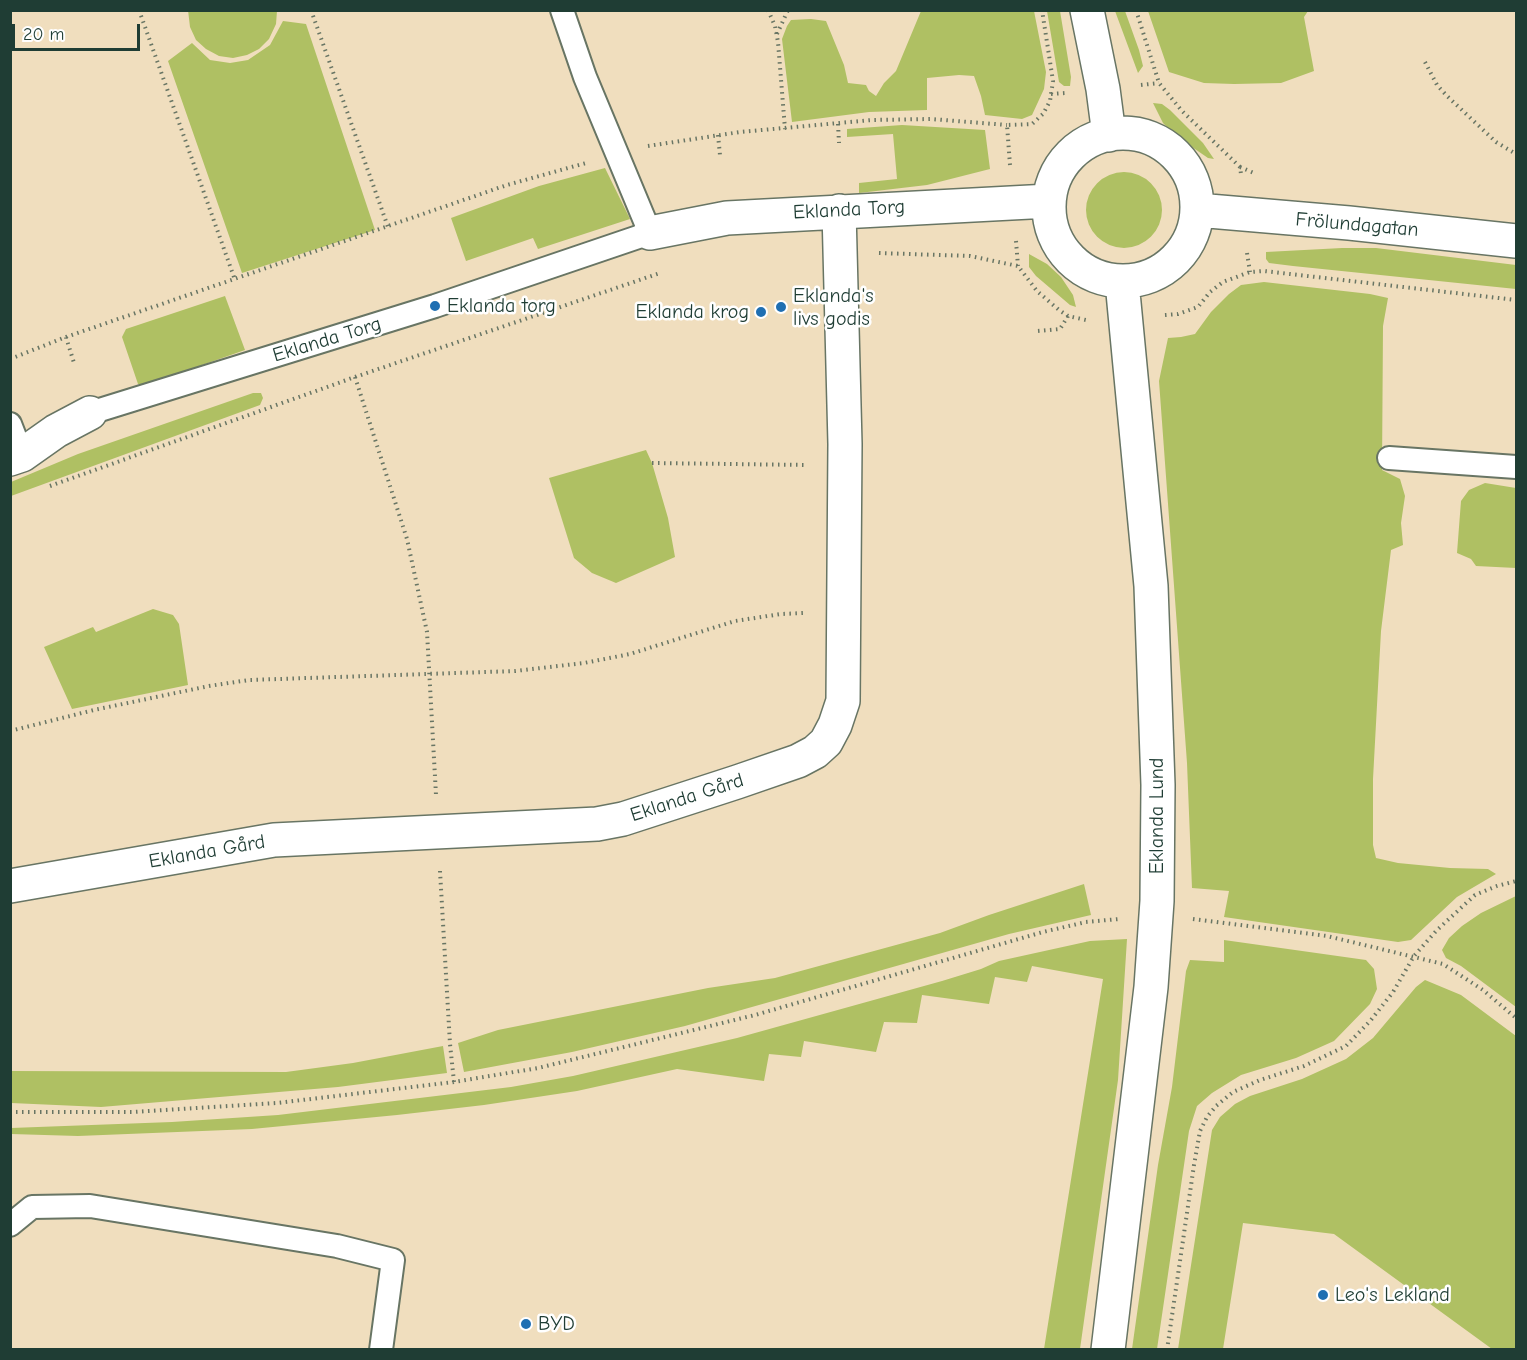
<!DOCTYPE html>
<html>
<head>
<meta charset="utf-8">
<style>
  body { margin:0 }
  #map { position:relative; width:1527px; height:1360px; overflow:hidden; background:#f0debe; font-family:"Comic Neue",sans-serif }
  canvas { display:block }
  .frame { position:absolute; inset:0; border:12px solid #1f3d34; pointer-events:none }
  .scale { position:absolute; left:12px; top:24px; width:128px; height:27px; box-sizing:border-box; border:3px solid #1f3d34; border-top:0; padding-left:8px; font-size:18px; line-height:21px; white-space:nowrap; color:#1f3d34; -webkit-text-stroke:4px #fff; paint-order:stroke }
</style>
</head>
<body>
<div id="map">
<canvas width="1527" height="1360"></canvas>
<div class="frame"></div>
<div class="scale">20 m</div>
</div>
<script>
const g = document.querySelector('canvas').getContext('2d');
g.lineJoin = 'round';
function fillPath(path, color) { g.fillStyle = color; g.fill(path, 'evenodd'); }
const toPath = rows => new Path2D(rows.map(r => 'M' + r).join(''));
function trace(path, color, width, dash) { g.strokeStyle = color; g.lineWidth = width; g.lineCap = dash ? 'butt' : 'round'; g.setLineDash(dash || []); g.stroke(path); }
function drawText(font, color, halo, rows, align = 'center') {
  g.font = font + ' "Comic Neue",sans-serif'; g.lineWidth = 5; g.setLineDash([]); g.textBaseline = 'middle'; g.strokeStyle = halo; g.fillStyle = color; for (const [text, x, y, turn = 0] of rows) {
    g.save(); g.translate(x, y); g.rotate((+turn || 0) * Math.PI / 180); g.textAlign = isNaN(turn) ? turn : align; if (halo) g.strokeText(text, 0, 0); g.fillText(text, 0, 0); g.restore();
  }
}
const green = toPath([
  [188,10,277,10,277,11,276,24,269,39,259,49,247,55,233,58,219,56,206,49,196,40,190,27],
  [921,11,1034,11,1046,72,1044,89,1032,115,1022,119,985,115,981,96,974,76,959,75,927,78,927,110,869,112,792,122,782,39,787,26,791,20,811,19,826,21,844,65,848,83,866,85,869,91,876,96,884,83,896,71],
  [1047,11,1060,11,1071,77,1070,86,1064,86,1059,82],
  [1115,11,1125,11,1139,50,1143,66,1138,73],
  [1148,11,1308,11,1304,17,1314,71,1281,83,1234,84,1204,83,1169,72],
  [283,21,306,24,375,230,242,273,168,61,192,43,210,60,230,63,248,60,270,45],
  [1153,103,1162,104,1170,110,1203,143,1214,159,1208,158,1176,136,1163,123],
  [902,125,985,130,990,169,927,185,859,193,859,183,897,179,893,134,847,137,847,129],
  [605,168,630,219,538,249,533,238,466,261,451,218,539,186],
  '1086 210a38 38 0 1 1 76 0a38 38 0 1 1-76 0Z',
  [1342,248,1376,248,1516,265,1516,289,1293,266,1269,263,1266,259,1266,252],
  [1029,254,1047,264,1061,277,1073,295,1076,307,1070,305,1036,276,1029,267],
  [1264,282,1370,294,1388,298,1383,326,1382,470,1400,479,1405,496,1401,523,1403,545,1391,550,1381,631,1373,779,1373,845,1376,858,1398,863,1450,868,1488,869,1496,874,1457,897,1411,940,1398,942,1224,917,1229,891,1192,888,1187,763,1159,381,1168,338,1181,337,1195,334,1211,312,1229,294,1241,285],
  [225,296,245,350,145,385,138,384,122,337,126,329],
  [253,393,261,393,263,398,260,405,11,496,11,482,78,454],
  [646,450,652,463,668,518,675,557,616,583,592,573,574,558,549,478],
  [1485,483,1516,488,1516,568,1476,566,1471,559,1457,553,1461,501,1469,490],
  [153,609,173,615,179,624,188,685,72,709,44,647,93,627,96,632],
  [1084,884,1091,915,1009,934,685,1026,572,1052,464,1072,458,1043,498,1030,708,988,775,978,940,933,989,915],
  [1516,896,1516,1007,1461,966,1446,958,1442,950,1449,938,1462,926,1481,913],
  [1127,939,1118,1080,1080,1349,1044,1349,1103,979,1032,966,1027,982,995,977,989,1004,922,995,917,1023,884,1022,876,1052,804,1041,801,1057,769,1054,764,1081,677,1069,577,1091,484,1105,397,1115,252,1129,78,1136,11,1134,11,1128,172,1122,278,1115,511,1087,573,1076,737,1038,942,981,981,969,999,961,1090,941],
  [1224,940,1366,960,1374,969,1377,989,1370,1004,1334,1041,1296,1058,1241,1075,1212,1093,1197,1106,1189,1131,1157,1349,1132,1349,1158,1165,1172,1087,1186,971,1190,960,1224,962],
  [1425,980,1461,995,1516,1036,1516,1349,1492,1349,1334,1234,1243,1223,1223,1349,1178,1349,1212,1130,1220,1117,1235,1104,1250,1096,1302,1079,1346,1059,1373,1038,1416,987],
  [443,1046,447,1073,338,1087,101,1107,11,1103,11,1071,286,1072,353,1063]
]);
const path = toPath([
  [139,10,235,280],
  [311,10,388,227],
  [768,10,775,26,778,42,785,129],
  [1136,10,1159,83,1182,111,1240,167,1241,174],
  [777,34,788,10],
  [1425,62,1437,85,1447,96,1496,142,1516,154],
  [1141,85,1159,83],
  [1051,94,1065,93],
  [838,124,839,143],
  [718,135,720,155],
  [648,146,740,132,872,120,931,119,1007,125],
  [1010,165,1007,125,1032,124,1043,114,1050,101,1053,81,1042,10],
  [1240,167,1254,173],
  [1016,241,1018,266],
  [879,253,970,256,1018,266,1037,291,1059,310,1068,316,1086,320],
  [1247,253,1250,272],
  [1165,315,1178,314,1198,307,1210,292,1223,282,1250,272,1264,271,1516,300],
  [1038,331,1060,329,1068,316],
  [66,337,74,363],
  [10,359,66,337,507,185,586,163],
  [355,377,407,539,427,632,436,795],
  [652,463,808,465],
  [50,486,355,377,660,273],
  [10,731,94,710,209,686,249,680,515,671,584,663,630,654,735,621,781,614,804,613],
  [440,871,450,1044,454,1082],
  [1193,919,1327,936,1443,964,1483,990,1516,1018],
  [10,1112,132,1112,277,1103,454,1082,538,1068,755,1015,1043,932,1086,922,1119,919],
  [1167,1350,1194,1165,1200,1131,1207,1117,1216,1106,1233,1092,1260,1080,1304,1066,1346,1046,1371,1020,1393,992,1414,956,1437,930,1475,895,1497,886,1516,881]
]);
const service = toPath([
  [90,413,435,306,650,233,585,77,562,10],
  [10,424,22,455],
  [1389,458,1516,467],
  [10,1225,32,1207,90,1206,337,1246,393,1260,381,1350]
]);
const minor = toPath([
  [1087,10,1103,89,1109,135],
  '1049 207a74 74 0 1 1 148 0a74 74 0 1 1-148 0Z',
  [1197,210,1349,223,1516,241],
  [650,233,727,218,1049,201],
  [10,459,22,455,56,431,90,413],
  [10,886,274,840,597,824,623,819,737,782,798,761,815,752,826,742,835,725,843,701,845,444,839,211],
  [1108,1350,1151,987,1157,901,1158,785,1151,586,1122,282]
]);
const markers = [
  [435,306,6,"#1f6fb2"],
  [781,307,6,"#1f6fb2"],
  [761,312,6,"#1f6fb2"],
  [1323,1295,6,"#1f6fb2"],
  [526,1324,6,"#1f6fb2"]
];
const streetNames = [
  ["Eklanda Torg",849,210,-3],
  ["Frölundagatan",1357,225,5],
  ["Eklanda Torg",327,340,-17],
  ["Eklanda Gård",687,798,-18],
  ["Eklanda Lund",1157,816,-90],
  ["Eklanda Gård",207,852,-10]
];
const poiNames = [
  ["Eklanda's",793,296],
  ["livs godis",793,319],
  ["Eklanda torg",447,306],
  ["Eklanda krog",749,312,"right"],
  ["Leo's Lekland",1335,1295],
  ["BYD",538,1324]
];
fillPath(green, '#afc063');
trace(service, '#687564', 26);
trace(minor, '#687564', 36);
trace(path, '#687564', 4, [1.5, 4.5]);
trace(service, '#fff', 22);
trace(minor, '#fff', 33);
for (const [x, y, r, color] of markers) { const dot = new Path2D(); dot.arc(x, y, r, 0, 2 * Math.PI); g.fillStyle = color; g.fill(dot); trace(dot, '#fff', 2); }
drawText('20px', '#1f3d34', '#fff', streetNames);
drawText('20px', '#1f3d34', '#fff', poiNames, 'left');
</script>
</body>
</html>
